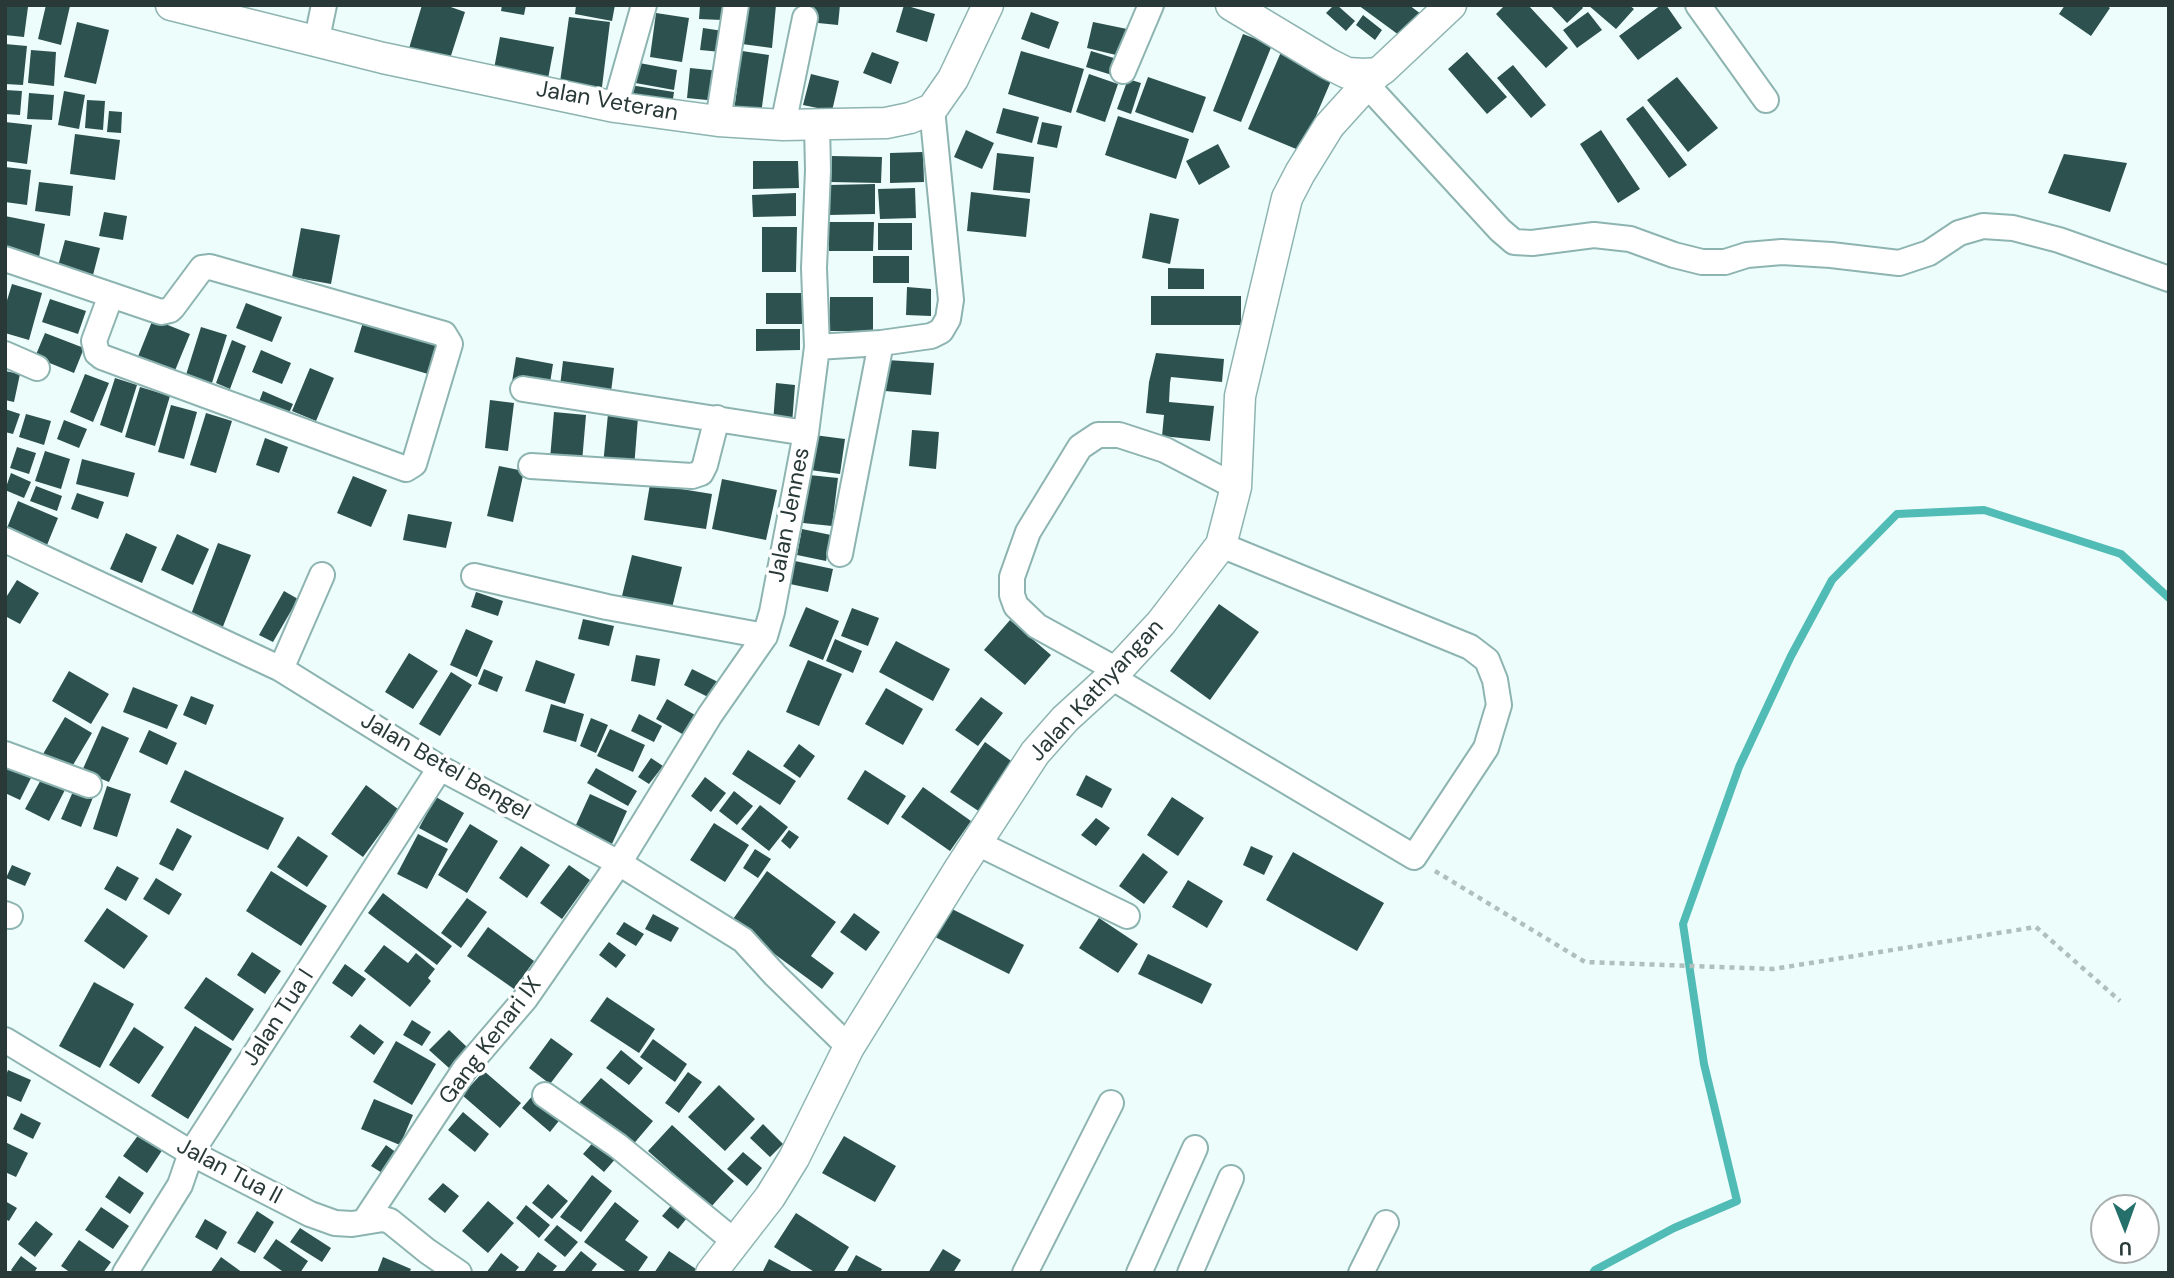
<!DOCTYPE html>
<html>
<head>
<meta charset="utf-8">
<style>
  body { margin:0 }
  #map { position:relative; width:2174px; height:1278px; overflow:hidden; background:#edfdfc; font-family:"DM Sans",sans-serif }
  canvas { display:block }
  .frame { position:absolute; inset:0; border:7px solid #293938; pointer-events:none }
  .north { position:absolute; left:2090px; top:1194px; width:70px; height:70px; box-sizing:border-box; background:#fff; border:2px solid #a9b0af; border-radius:50%; rotate:179deg; font-size:19px; font-weight:700; line-height:28px; text-align:center; color:#293938 }
  .north::after { content:''; display:block; margin:auto; width:24px; height:32px; background:#26706c; clip-path:polygon(50% 0,100% 100%,50% 72%,0 100%) }
</style>
</head>
<body>
<div id="map">
<canvas width="2174" height="1278"></canvas>
<div class="frame"></div>
<div class="north">U</div>
</div>
<script>
const g = document.querySelector('canvas').getContext('2d');
g.lineJoin = 'round';
const toPath = rows => new Path2D(rows.map(r => 'M' + r).join(''));
function trace(path, color, width, dash) { g.strokeStyle = color; g.lineWidth = width; g.lineCap = dash ? 'butt' : 'round'; g.setLineDash(dash || []); g.stroke(path); }
function fillPath(path, color) { g.fillStyle = color; g.fill(path, 'evenodd'); }
function drawText(font, color, halo, rows, align = 'center') {
  g.font = font + ' "DM Sans",sans-serif'; g.lineWidth = 7; g.setLineDash([]); g.textBaseline = 'middle'; g.strokeStyle = halo; g.fillStyle = color; for (const [text, x, y, turn = 0] of rows) {
    g.save(); g.translate(x, y); g.rotate((+turn || 0) * Math.PI / 180); g.textAlign = isNaN(turn) ? turn : align; if (halo) g.strokeText(text, 0, 0); g.fillText(text, 0, 0); g.restore();
  }
}
const stream = toPath([
  [1593,1273,1595,1270,1674,1228,1737,1201,1704,1064,1683,924,1739,767,1791,656,1832,580,1897,514,1984,510,2121,554,2169,598]
]);
const building = toPath([
  [5,5,28,7,24,37,5,35],
  [46,5,70,6,61,45,38,39],
  [422,5,445,5,465,12,447,68,407,55],
  [502,5,526,5,524,15,501,11],
  [576,5,615,5,612,21,575,14],
  [700,5,724,5,722,20,699,19],
  [746,5,776,5,772,48,742,44],
  [810,5,840,5,838,25,808,22],
  [904,5,935,14,927,42,896,32],
  [1334,5,1337,5,1355,21,1346,31,1326,13],
  [1358,5,1409,5,1421,14,1403,38],
  [1505,5,1528,5,1568,48,1546,68,1496,14],
  [1550,5,1581,5,1583,8,1567,23],
  [1588,5,1629,5,1634,9,1616,29],
  [1661,5,1666,5,1682,28,1638,60,1619,36],
  [2065,5,2106,5,2110,8,2091,36,2059,14],
  [1031,12,1059,22,1049,49,1021,39],
  [1588,12,1602,30,1577,48,1563,30],
  [656,13,689,18,682,62,650,57],
  [1363,15,1382,30,1375,40,1356,25],
  [569,17,610,22,602,87,560,82],
  [77,22,109,30,96,84,64,77],
  [1093,22,1127,29,1120,56,1087,48],
  [703,28,723,31,721,52,700,50],
  [1243,34,1272,45,1241,122,1213,111],
  [500,37,554,47,547,84,493,74],
  [5,44,27,46,23,85,5,84],
  [31,50,56,52,54,86,28,83],
  [742,51,769,55,761,114,734,111],
  [1021,51,1084,69,1071,113,1008,94],
  [1091,51,1117,59,1112,75,1086,67],
  [872,52,899,62,891,84,863,73],
  [1281,52,1334,74,1301,151,1248,129],
  [1467,52,1507,97,1487,114,1448,69],
  [634,62,677,70,674,90,630,82],
  [1513,65,1546,105,1531,118,1497,78],
  [690,68,720,71,717,101,687,98],
  [811,74,839,81,832,111,803,105],
  [1089,74,1118,84,1105,122,1076,112],
  [1148,77,1206,97,1193,133,1135,112],
  [1677,77,1718,128,1688,152,1647,100],
  [1128,79,1141,83,1131,114,1117,109],
  [630,85,674,92,671,112,626,104],
  [5,90,22,91,20,115,5,114],
  [64,91,85,95,79,129,58,125],
  [29,93,54,95,52,120,27,119],
  [87,100,105,101,103,130,85,128],
  [1643,106,1687,165,1669,178,1626,119],
  [1003,108,1039,117,1032,143,996,133],
  [109,111,122,112,121,133,107,132],
  [1118,116,1189,139,1176,179,1105,155],
  [5,122,32,125,27,164,5,161],
  [1042,122,1062,126,1057,148,1037,144],
  [966,130,994,143,982,169,954,157],
  [1601,130,1640,189,1618,203,1580,144],
  [75,134,120,140,115,180,70,174],
  [1218,144,1230,167,1199,185,1186,161],
  [923,152,924,182,890,183,890,153],
  [997,153,1034,157,1030,193,993,190],
  [2064,154,2127,163,2110,212,2048,193],
  [832,156,882,157,881,183,831,182],
  [753,161,798,161,799,188,753,189],
  [5,167,31,170,27,205,5,202],
  [39,182,73,186,70,216,35,211],
  [875,184,875,214,829,215,829,185],
  [915,188,916,218,880,219,878,189],
  [971,192,1030,199,1026,237,967,231],
  [796,193,796,216,753,217,752,195],
  [104,212,127,216,123,240,99,236],
  [1150,213,1179,219,1170,264,1142,258],
  [5,216,45,224,38,263,5,256],
  [829,222,874,222,873,251,829,251],
  [878,223,912,223,912,250,878,250],
  [762,227,797,227,796,272,762,272],
  [301,228,340,235,331,284,292,277],
  [65,240,100,248,93,275,58,266],
  [873,256,909,256,909,283,873,283],
  [1168,268,1204,269,1204,289,1168,289],
  [12,284,42,293,29,340,5,333,5,307],
  [907,287,931,289,931,316,906,315],
  [766,293,802,293,802,324,766,324],
  [1151,296,1241,296,1241,325,1151,325],
  [830,297,873,297,873,331,829,331],
  [50,299,86,311,78,334,42,322],
  [246,303,282,317,272,342,236,328],
  [153,319,190,334,174,373,137,359],
  [363,322,438,344,428,374,354,352],
  [201,327,227,335,211,386,185,378],
  [756,329,800,329,800,350,756,351],
  [45,333,84,348,74,373,35,357],
  [232,340,246,346,230,389,216,383],
  [261,350,291,363,282,384,252,372],
  [1156,353,1224,359,1222,382,1171,377,1170,383,1169,402,1214,406,1210,441,1162,436,1164,415,1146,413,1149,382],
  [516,357,553,364,549,389,512,382],
  [887,360,934,363,931,395,885,391],
  [563,361,614,368,611,392,560,386],
  [310,368,334,378,316,421,292,411],
  [5,371,20,374,14,402,5,400],
  [85,374,109,383,93,422,70,412],
  [115,378,137,385,122,433,100,425],
  [776,383,795,385,792,424,773,423],
  [140,387,170,396,155,446,125,437],
  [263,391,293,404,286,420,257,407],
  [490,400,514,403,508,451,485,448],
  [171,405,197,412,184,459,158,452],
  [5,409,20,414,13,434,5,432],
  [554,412,586,415,582,462,550,459],
  [206,413,232,421,216,473,190,465],
  [26,414,51,421,44,445,19,437],
  [608,414,638,417,634,468,603,465],
  [64,420,87,429,79,448,57,439],
  [912,430,939,432,936,469,909,466],
  [814,435,845,439,840,474,810,470],
  [265,438,288,447,279,473,256,465],
  [17,447,36,453,29,474,10,468],
  [45,451,70,459,61,489,35,481],
  [82,459,135,473,128,497,76,484],
  [499,466,524,471,513,522,487,516],
  [11,473,31,482,24,498,5,490],
  [809,475,838,478,832,526,803,523],
  [353,476,387,490,371,527,337,513],
  [722,479,777,490,766,540,712,529],
  [650,484,712,494,706,529,644,520],
  [36,486,62,496,57,511,30,501],
  [77,493,104,502,98,519,71,509],
  [18,501,58,518,47,545,7,528],
  [408,514,452,522,446,548,403,540],
  [802,529,831,535,826,561,797,555],
  [126,533,157,547,142,583,110,569],
  [177,534,209,549,193,585,161,570],
  [218,543,251,555,222,629,190,617],
  [632,555,682,567,671,612,621,600],
  [795,561,833,569,828,592,790,584],
  [17,580,39,593,20,624,5,616,5,599],
  [284,591,298,599,273,642,259,635],
  [476,592,503,601,498,616,471,607],
  [1219,604,1259,632,1210,700,1170,671],
  [806,607,839,621,823,660,789,646],
  [852,608,879,618,868,646,841,636],
  [583,619,614,626,609,646,578,639],
  [1010,620,1051,655,1025,685,984,650],
  [466,629,493,641,477,677,450,665],
  [835,639,862,651,853,673,826,661],
  [896,641,950,669,933,701,879,672],
  [409,653,438,671,413,709,385,692],
  [636,655,660,659,655,686,631,681],
  [536,660,575,674,565,704,525,691],
  [808,660,842,674,819,726,786,712],
  [484,669,503,677,497,692,478,684],
  [692,669,718,682,710,698,684,685],
  [69,671,109,694,91,724,52,701],
  [451,672,472,685,440,736,419,724],
  [133,687,178,705,167,729,123,712],
  [886,688,923,709,903,745,865,724],
  [191,696,214,705,206,725,183,715],
  [981,697,1003,713,978,746,955,730],
  [667,699,695,715,684,735,656,719],
  [551,704,584,714,576,742,543,732],
  [639,714,662,726,654,742,631,731],
  [65,717,92,733,70,770,43,754],
  [591,718,608,725,596,753,580,746],
  [102,726,129,738,109,782,82,771],
  [610,729,645,745,633,772,597,756],
  [149,730,177,743,167,765,139,752],
  [985,742,1014,763,980,812,950,792],
  [799,744,815,756,800,778,783,766],
  [748,750,796,781,780,805,732,774],
  [651,758,663,766,649,784,638,777],
  [5,764,32,776,20,800,5,793],
  [596,768,637,791,628,806,587,783],
  [185,770,284,818,268,850,170,802],
  [865,770,906,796,888,825,847,799],
  [44,774,67,786,49,821,25,809],
  [1086,775,1112,789,1102,808,1076,795],
  [705,777,726,793,711,812,691,796],
  [366,785,398,809,363,857,331,834],
  [107,786,131,794,117,837,93,829],
  [75,787,94,795,81,827,61,819],
  [923,787,971,821,950,851,901,817],
  [734,791,753,806,737,825,719,811],
  [590,794,627,811,612,844,575,827],
  [436,797,464,813,447,843,419,828],
  [1172,797,1204,818,1178,856,1147,835],
  [760,805,788,827,769,851,741,829],
  [1096,818,1110,828,1096,846,1081,835],
  [714,823,749,845,725,882,690,860],
  [470,824,498,841,467,893,438,875],
  [177,828,192,836,173,871,159,864],
  [789,830,799,837,790,849,781,841],
  [418,834,448,849,427,889,397,874],
  [298,836,328,856,307,887,277,867],
  [521,846,550,865,527,898,499,878],
  [1251,846,1273,856,1264,875,1243,865],
  [755,849,771,859,758,878,743,868],
  [1293,852,1384,903,1357,951,1266,900],
  [1143,853,1168,872,1144,904,1119,886],
  [12,865,31,873,25,886,6,878],
  [569,865,590,880,562,919,540,903],
  [117,866,139,878,126,901,104,889],
  [271,871,327,906,301,946,246,911],
  [767,871,836,922,811,956,834,973,822,989,731,922],
  [156,878,182,894,169,915,143,899],
  [1188,880,1223,901,1207,928,1172,907],
  [383,893,452,946,437,965,368,913],
  [467,898,487,912,461,948,441,933],
  [944,905,1024,945,1009,974,929,934],
  [107,908,148,936,124,969,84,941],
  [854,913,880,932,866,951,840,932],
  [653,914,679,928,671,942,645,929],
  [1099,918,1138,944,1118,973,1079,948],
  [624,922,644,934,636,946,616,934],
  [488,927,534,961,514,989,467,956],
  [609,942,626,955,616,968,599,955],
  [384,945,408,963,416,953,435,969,428,978,431,981,410,1007,364,971],
  [252,952,281,971,265,994,237,975],
  [1148,954,1212,984,1202,1004,1138,974],
  [345,964,366,979,352,997,332,983],
  [206,977,254,1009,233,1041,184,1008],
  [94,982,134,1004,100,1068,59,1046],
  [607,997,655,1029,639,1053,590,1021],
  [412,1020,431,1032,422,1046,403,1035],
  [360,1024,384,1042,374,1055,350,1037],
  [195,1026,232,1049,188,1119,151,1096],
  [134,1027,164,1047,139,1084,109,1065],
  [449,1030,468,1048,449,1068,429,1050],
  [551,1038,573,1054,550,1084,529,1068],
  [653,1039,687,1064,675,1082,640,1057],
  [396,1041,436,1064,412,1105,373,1082],
  [621,1050,643,1068,629,1085,606,1068],
  [8,1070,31,1080,21,1102,5,1095,5,1078],
  [484,1071,521,1103,500,1128,462,1095],
  [688,1072,702,1082,679,1113,665,1103],
  [601,1078,653,1121,631,1147,579,1103],
  [719,1085,755,1119,725,1151,688,1117],
  [534,1094,562,1117,550,1132,522,1108],
  [374,1099,413,1115,400,1145,361,1129],
  [463,1112,489,1134,475,1152,448,1130],
  [21,1113,41,1123,33,1139,13,1129],
  [763,1124,783,1144,770,1157,750,1138],
  [672,1125,734,1181,711,1207,648,1151],
  [142,1130,165,1146,147,1173,123,1156],
  [844,1136,896,1166,875,1202,822,1173],
  [596,1139,617,1157,604,1172,583,1154],
  [5,1142,28,1153,16,1177,5,1172],
  [386,1145,401,1156,387,1176,371,1166],
  [743,1152,762,1168,747,1186,727,1169],
  [592,1175,612,1191,581,1232,560,1217],
  [119,1176,144,1193,130,1214,105,1197],
  [443,1183,459,1196,445,1213,428,1199],
  [548,1184,568,1201,552,1219,532,1203],
  [676,1200,691,1213,678,1229,662,1216],
  [5,1201,17,1208,9,1221,5,1219],
  [488,1201,514,1223,488,1253,462,1231],
  [615,1202,639,1221,625,1240,648,1257,637,1273,628,1273,584,1242],
  [526,1205,550,1225,539,1238,516,1218],
  [101,1207,129,1226,113,1249,85,1230],
  [257,1211,274,1222,255,1253,237,1243],
  [796,1213,849,1247,833,1273,816,1273,774,1247],
  [205,1219,227,1232,217,1250,195,1237],
  [36,1221,53,1234,35,1257,18,1244],
  [557,1225,578,1242,565,1257,544,1240],
  [300,1228,331,1248,322,1262,290,1242],
  [276,1239,308,1261,300,1273,285,1273,263,1258],
  [79,1240,111,1262,103,1273,71,1273,61,1266],
  [943,1249,961,1260,953,1273,928,1273],
  [581,1251,597,1264,590,1273,563,1273],
  [669,1251,696,1269,694,1273,654,1273],
  [538,1252,557,1266,551,1273,523,1273],
  [501,1253,519,1267,514,1273,486,1273],
  [856,1255,882,1269,880,1273,846,1273],
  [21,1256,37,1268,34,1273,14,1273,11,1270],
  [221,1257,243,1273,210,1273],
  [383,1257,411,1269,409,1273,377,1273],
  [769,1259,795,1273,762,1273]
]);
const path = toPath([
  [1435,871,1585,962,1773,969,2036,927,2120,1001]
]);
const minor = toPath([
  [1698,5,1766,100],
  [316,43,324,5],
  [1123,71,1151,5],
  [1367,85,1500,230,1514,242,1532,243,1594,235,1630,239,1674,255,1702,262,1725,262,1747,255,1782,252,1831,255,1899,263,1929,253,1959,233,1983,226,2013,228,2059,240,2169,279],
  [615,107,644,5],
  [718,121,736,5],
  [783,125,805,18],
  [5,259,161,312,170,310,173,307,202,268,210,267,444,334,450,344,414,464,406,469,102,357,97,353,94,341,111,295],
  [817,347,881,343,931,336,941,331,948,319,951,300,932,109],
  [5,354,37,368],
  [523,389,806,433],
  [531,466,692,476,701,473,705,465,717,418],
  [5,540,281,669,440,768,619,863,743,940,775,975,849,1047],
  [840,554,881,343],
  [474,576,607,607,765,636],
  [281,669,322,575],
  [1117,670,1037,626,1016,606,1012,595,1012,577,1028,532,1080,447,1098,435,1119,435,1165,450,1236,487],
  [1111,677,1414,857,1486,748,1499,705,1495,680,1487,660,1470,647,1221,545],
  [5,754,89,785],
  [977,843,1127,916],
  [5,914,10,916],
  [5,1040,191,1153,310,1214,335,1223,352,1224,383,1219,390,1221,427,1251,459,1273],
  [545,1095,618,1146,734,1241],
  [364,1222,465,1069,525,999,619,863,710,715,765,636,772,612,806,433,817,347,814,268,818,170,817,125],
  [125,1273,180,1185,191,1153,440,768],
  [1025,1273,1111,1103],
  [1139,1273,1195,1148],
  [1190,1273,1231,1178],
  [1361,1273,1386,1223]
]);
const tertiary = toPath([
  [171,5,383,58,615,107,718,121,783,125,886,123,910,118,932,109,953,79,988,5],
  [1231,5,1329,64,1347,73,1364,74,1377,73,1383,69,1451,5],
  [711,1273,770,1197,794,1158,849,1047,960,868,1035,753,1065,719,1111,677,1161,623,1221,545,1236,487,1240,396,1287,198,1300,173,1329,126,1377,73]
]);
const streetNames = [
  ["Jalan Veteran",607,102,10],
  ["Jalan Jennes",790,515,-79],
  ["Jalan Kathyangan",1097,691,-47],
  ["Jalan Betel Bengel",445,767,30],
  ["Jalan Tua I",279,1018,-57],
  ["Gang Kenari IX",491,1041,-53],
  ["Jalan Tua II",229,1172,28]
];
trace(stream, '#51bbb5', 8);
fillPath(building, '#2d514f');
trace(minor, '#8db4b1', 28);
trace(tertiary, '#8db4b1', 33);
trace(path, '#afbfbe', 4.5, [5, 5]);
trace(minor, '#fff', 24);
trace(tertiary, '#fff', 30);
drawText('23px', '#293938', '#fff', streetNames);
</script>
</body>
</html>
